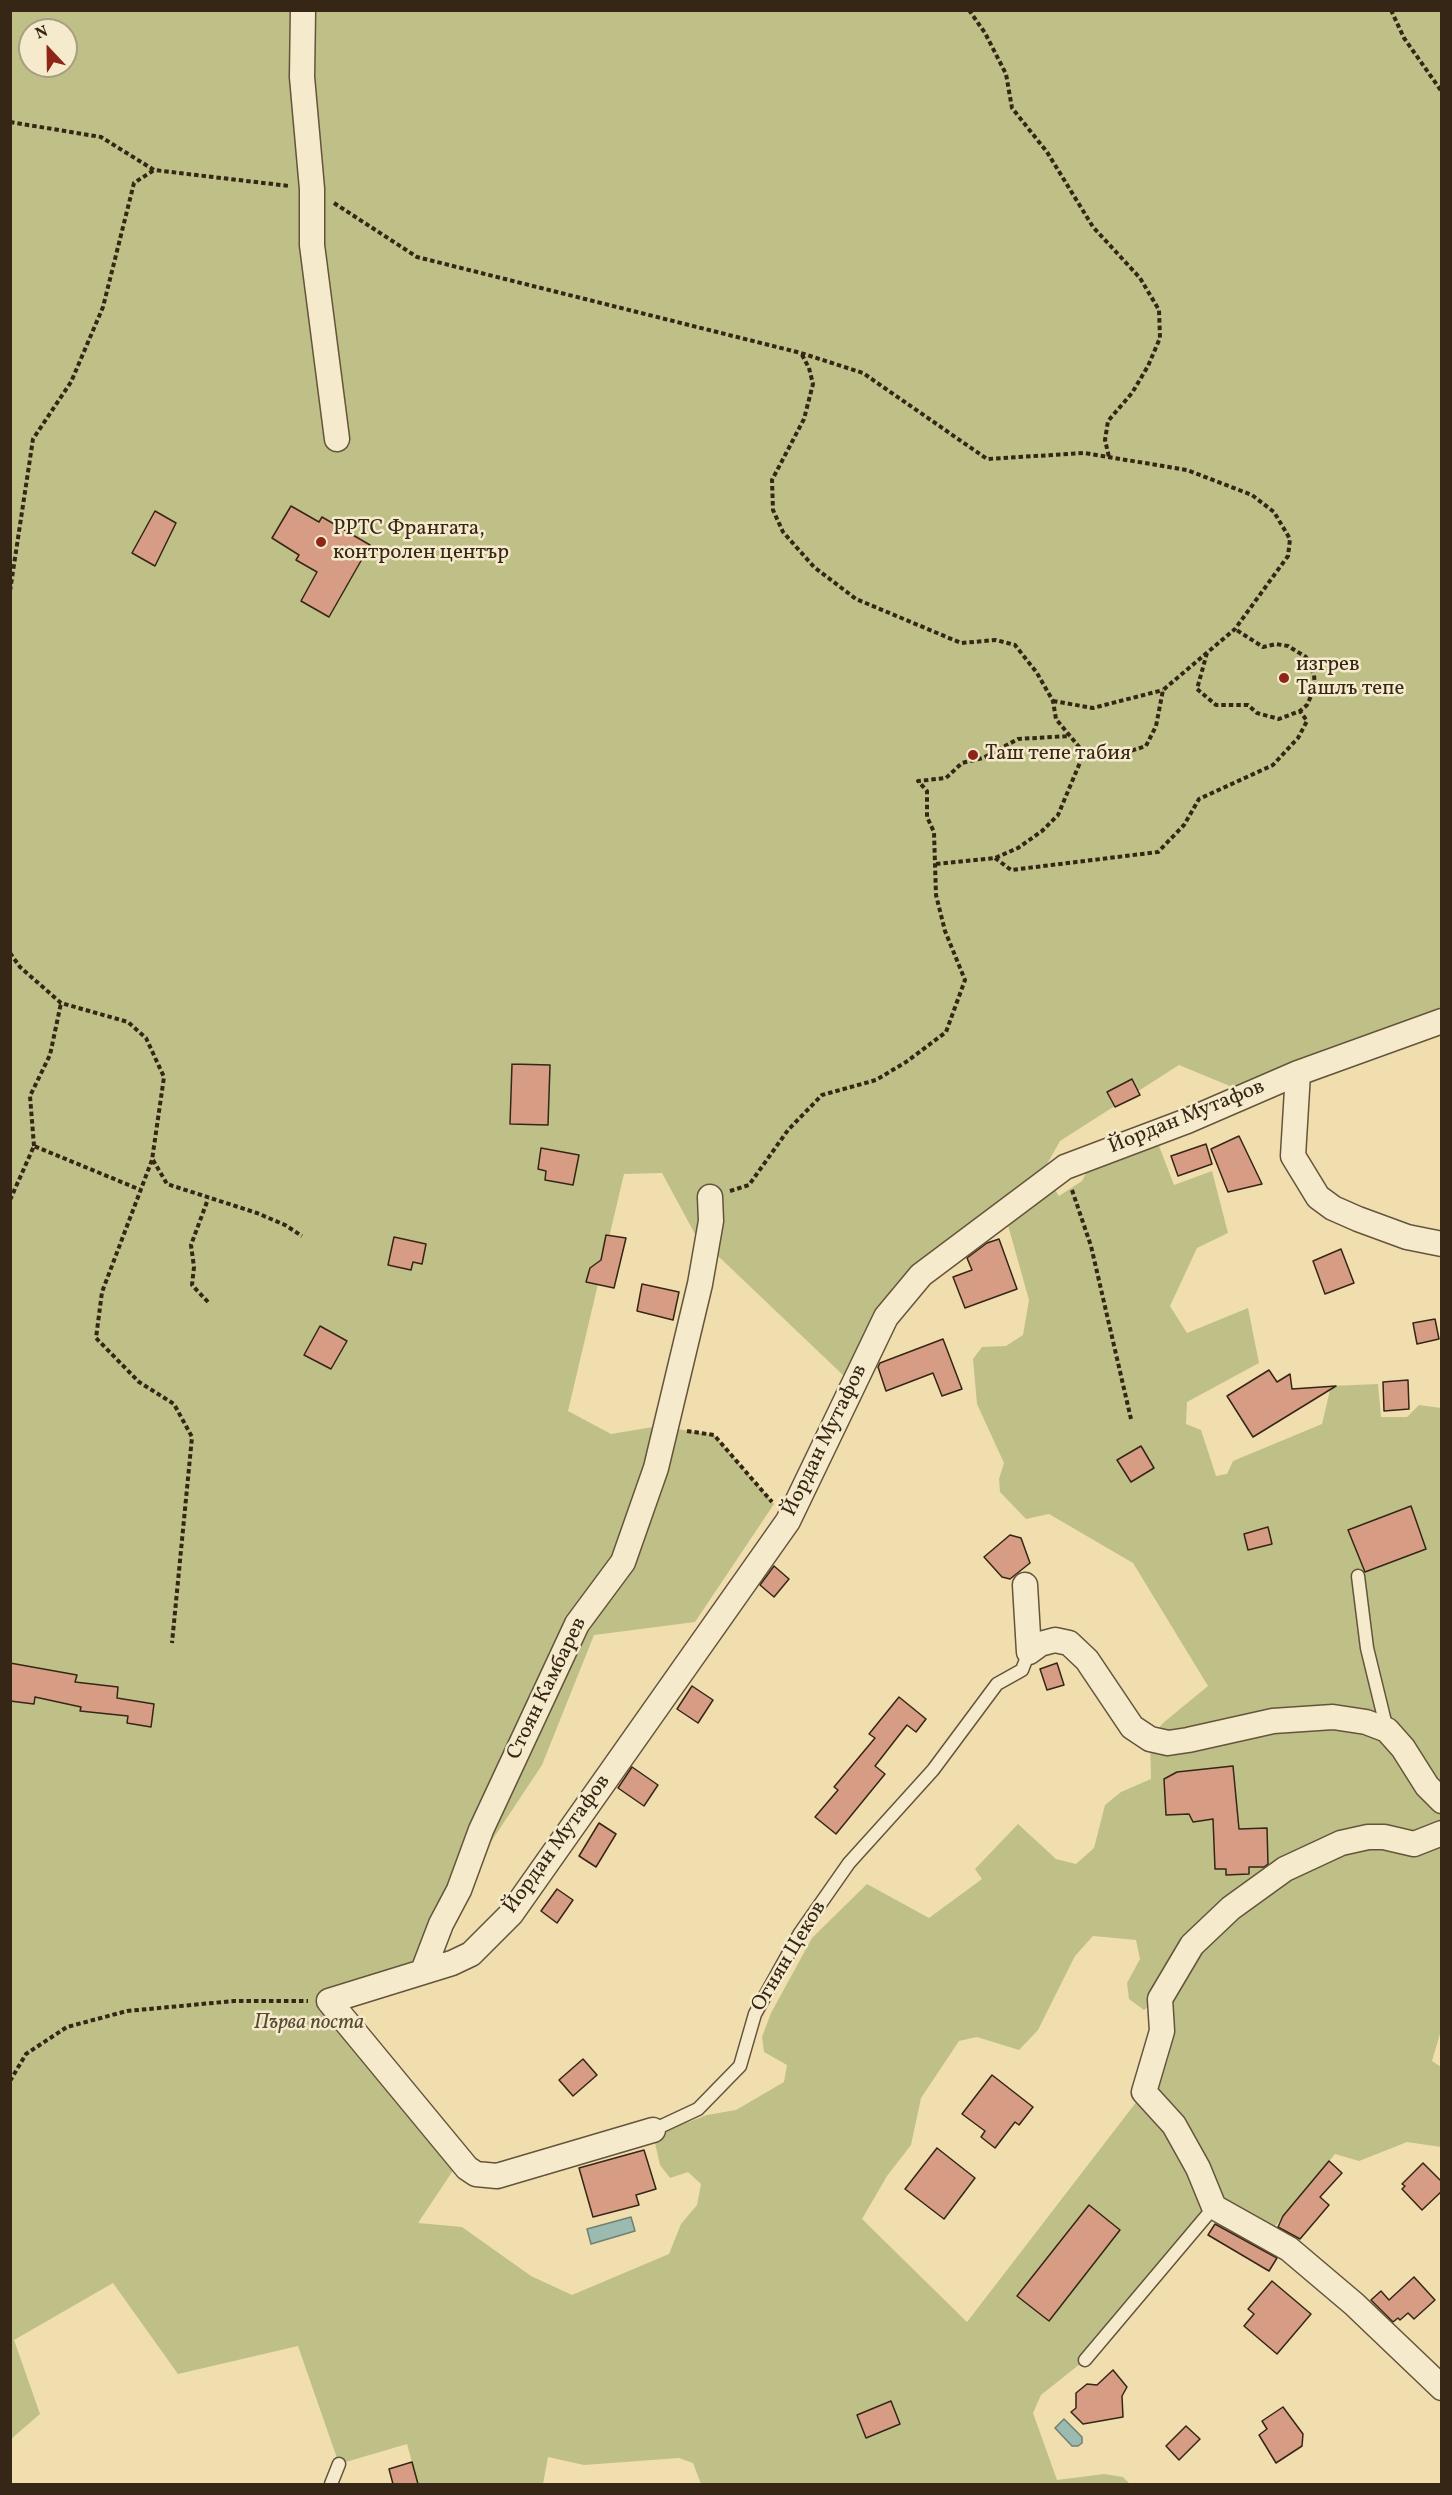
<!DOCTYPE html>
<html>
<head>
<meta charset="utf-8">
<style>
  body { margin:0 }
  #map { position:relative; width:1452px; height:2495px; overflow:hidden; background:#f0deaf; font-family:Vollkorn,serif }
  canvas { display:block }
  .frame { position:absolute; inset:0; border:12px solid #352616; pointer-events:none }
  .north { position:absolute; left:18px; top:18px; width:60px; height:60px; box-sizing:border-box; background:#f5eacb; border:2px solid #a89c83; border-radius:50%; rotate:338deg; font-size:16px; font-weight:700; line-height:24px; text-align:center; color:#352616 }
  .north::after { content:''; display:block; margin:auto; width:21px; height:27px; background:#8f2418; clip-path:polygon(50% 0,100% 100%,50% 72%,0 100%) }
</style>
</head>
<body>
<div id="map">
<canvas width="1452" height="2495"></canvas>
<div class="frame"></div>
<div class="north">N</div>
</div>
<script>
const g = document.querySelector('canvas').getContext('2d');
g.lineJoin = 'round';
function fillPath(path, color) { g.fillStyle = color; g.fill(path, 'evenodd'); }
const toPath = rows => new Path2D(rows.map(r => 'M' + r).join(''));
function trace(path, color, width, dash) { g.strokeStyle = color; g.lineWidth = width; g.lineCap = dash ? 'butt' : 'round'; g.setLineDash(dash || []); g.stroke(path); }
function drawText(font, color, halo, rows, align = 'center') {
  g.font = font + ' Vollkorn,serif'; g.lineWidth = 5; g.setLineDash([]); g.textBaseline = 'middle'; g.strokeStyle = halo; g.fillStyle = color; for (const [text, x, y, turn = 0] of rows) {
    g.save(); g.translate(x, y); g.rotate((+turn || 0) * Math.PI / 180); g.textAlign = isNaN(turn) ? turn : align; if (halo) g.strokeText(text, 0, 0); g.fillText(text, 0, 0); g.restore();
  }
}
const green = toPath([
  [11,11,1441,11,1441,1034,1239,1110,1237,1089,1179,1065,1060,1141,1043,1171,1059,1196,1082,1181,1088,1169,1159,1146,1174,1185,1212,1171,1228,1233,1197,1248,1170,1306,1187,1333,1248,1308,1259,1363,1187,1402,1186,1424,1201,1430,1216,1476,1227,1474,1233,1461,1322,1424,1331,1386,1378,1384,1381,1417,1407,1417,1419,1405,1441,1408,1442,2027,1432,2061,1441,2067,1441,2147,1407,2142,1359,2161,1335,2154,1267,2236,1214,2207,1085,2360,1041,2395,1033,2413,1057,2480,1104,2474,1123,2477,1130,2484,701,2484,693,2463,679,2458,584,2465,548,2457,543,2484,418,2484,407,2444,339,2464,298,2346,178,2374,113,2283,14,2340,40,2414,11,2439],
  [30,30,66,30,66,66,30,66],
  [662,1173,695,1234,845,1377,917,1267,1004,1211,1029,1300,1023,1335,1006,1346,982,1347,973,1359,977,1404,1004,1463,999,1479,1000,1492,1026,1519,1049,1514,1133,1563,1208,1686,1163,1723,1150,1739,1151,1779,1121,1792,1105,1805,1094,1848,1076,1864,1056,1859,1018,1824,975,1869,982,1879,929,1918,867,1884,812,1938,771,2013,762,2037,764,2052,787,2065,784,2082,736,2110,707,2115,660,2133,655,2143,660,2165,670,2178,688,2172,701,2184,697,2205,681,2224,669,2254,572,2295,531,2276,462,2227,418,2223,460,2160,329,2001,423,1971,459,1890,542,1765,594,1635,695,1622,774,1504,714,1435,659,1426,611,1434,568,1411,624,1174],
  [1093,1936,1136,1940,1140,1959,1127,1983,1129,1999,1144,2010,1159,1999,1144,2092,967,2322,862,2219,887,2176,911,2145,921,2098,959,2041,977,2037,1019,2050,1038,2030,1075,1956]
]);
const water = toPath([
  [631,2217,635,2231,591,2244,587,2229,631,2217],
  [1064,2419,1082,2437,1082,2443,1078,2446,1072,2446,1055,2428,1064,2419]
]);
const building = toPath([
  [291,506,319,522,322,517,370,545,329,617,301,601,317,572,296,560,299,555,272,538,291,506],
  [155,511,176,523,155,566,132,553,155,511],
  [512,1064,550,1065,548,1125,510,1124,512,1064],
  [1132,1079,1140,1095,1115,1107,1107,1092,1132,1079],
  [1239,1136,1262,1184,1228,1192,1211,1149,1239,1136],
  [1206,1144,1212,1164,1178,1176,1171,1156,1206,1144],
  [541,1148,579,1155,573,1185,545,1180,546,1171,538,1169,541,1148],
  [606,1235,626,1238,614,1288,586,1282,590,1268,601,1260,606,1235],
  [394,1237,426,1244,422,1264,413,1262,411,1270,388,1265,394,1237],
  [999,1239,1017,1289,965,1308,953,1277,972,1270,967,1258,987,1243,999,1239],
  [1341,1249,1354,1283,1325,1294,1313,1261,1341,1249],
  [642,1284,679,1292,673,1320,637,1311,642,1284],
  [1435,1319,1439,1339,1417,1344,1413,1323,1435,1319],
  [320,1326,347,1341,331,1369,304,1355,320,1326],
  [943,1339,962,1389,942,1396,933,1373,886,1391,878,1367,880,1363,943,1339],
  [1269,1370,1277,1382,1290,1374,1292,1389,1336,1386,1253,1437,1227,1396,1269,1370],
  [1408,1380,1409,1409,1384,1411,1383,1382,1408,1380],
  [1141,1446,1154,1468,1131,1482,1117,1460,1141,1446],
  [1411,1506,1426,1549,1365,1572,1348,1530,1411,1506],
  [1268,1527,1272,1544,1248,1550,1244,1534,1268,1527],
  [1010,1535,1021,1538,1030,1563,1010,1579,1002,1577,984,1557,1010,1535],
  [774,1566,789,1579,774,1597,760,1585,774,1566],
  [10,1663,77,1675,75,1682,118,1687,117,1698,154,1704,151,1727,127,1723,128,1716,80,1711,81,1707,35,1697,34,1704,10,1701,10,1663],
  [1057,1663,1064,1685,1047,1690,1040,1669,1057,1663],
  [692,1686,713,1700,698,1723,677,1709,692,1686],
  [899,1697,926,1719,916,1732,907,1725,875,1766,885,1774,836,1834,815,1817,838,1790,834,1787,875,1738,869,1734,899,1697],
  [1233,1766,1239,1829,1267,1828,1268,1864,1264,1867,1249,1867,1249,1874,1226,1875,1226,1869,1215,1869,1213,1819,1193,1822,1189,1814,1166,1815,1164,1779,1177,1772,1233,1766],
  [632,1767,658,1785,644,1806,618,1788,632,1767],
  [599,1823,616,1834,596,1867,579,1856,599,1823],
  [557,1889,573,1900,557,1923,541,1911,557,1889],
  [583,2059,597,2075,573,2096,559,2080,583,2059],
  [992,2075,1033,2107,1019,2125,1015,2122,995,2148,981,2137,985,2131,962,2114,992,2075],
  [937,2148,975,2178,944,2219,905,2189,937,2148],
  [644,2150,656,2189,636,2195,639,2205,593,2217,579,2168,644,2150],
  [1329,2161,1342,2173,1320,2197,1329,2205,1300,2239,1278,2227,1283,2216,1329,2161],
  [1423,2163,1442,2182,1442,2191,1422,2210,1402,2189,1405,2186,1402,2184,1423,2163],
  [1089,2205,1120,2230,1049,2321,1017,2296,1089,2205],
  [1215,2224,1277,2258,1269,2271,1208,2235,1215,2224],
  [1414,2277,1435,2300,1414,2319,1408,2313,1400,2320,1398,2318,1393,2322,1371,2300,1381,2291,1389,2300,1414,2277],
  [1272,2281,1311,2314,1277,2354,1244,2326,1254,2314,1248,2309,1272,2281],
  [1113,2370,1127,2387,1122,2396,1123,2417,1083,2424,1071,2412,1076,2408,1076,2393,1087,2384,1097,2385,1113,2370],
  [891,2401,900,2424,866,2438,857,2415,891,2401],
  [1283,2407,1303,2434,1302,2446,1276,2463,1259,2435,1267,2429,1262,2421,1283,2407],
  [1186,2426,1200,2439,1179,2460,1166,2446,1186,2426],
  [412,2462,418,2484,393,2484,389,2469,412,2462]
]);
const path = toPath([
  [969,10,985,33,1006,74,1012,108,1047,152,1093,227,1140,278,1159,310,1160,338,1148,366,1132,393,1108,421,1105,440,1109,457],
  [1391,10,1404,38,1442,92],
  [10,122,101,137,154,170,289,186],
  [334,203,417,257,801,353,863,373,987,459,1084,453,1187,470,1252,495,1274,512,1290,539,1288,556,1235,629,1163,690,1156,726,1146,746,1118,755,1084,753,1056,719,1053,701,1037,673,1015,645,996,640,961,643,856,599,814,567,783,532,773,510,772,480,804,419,813,384,809,368,801,353],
  [10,591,33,439,71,382,103,307,134,183,154,170],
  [1207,653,1197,689,1216,705,1248,705,1257,713,1279,719,1300,711,1307,705,1315,687,1314,675,1306,657,1288,646,1276,644,1263,647,1235,629],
  [1053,701,1093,708,1163,690],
  [995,858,1011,870,1158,852,1184,825,1199,799,1273,765,1298,738,1307,721,1300,711],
  [936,864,995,858,1018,848,1042,831,1058,815,1084,753],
  [10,953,20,967,61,1003,128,1022,146,1038,164,1077,152,1160,102,1292,96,1338,139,1382,174,1404,192,1437,172,1643],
  [34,1146,30,1096,50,1055,61,1003],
  [153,1160,167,1184,257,1213,285,1225,302,1236],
  [1072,1190,1091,1246,1131,1419],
  [730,1191,749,1185,788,1130,822,1095,876,1080,906,1062,946,1032,965,980,945,931,936,895,934,832,927,817,927,791,918,781,946,778,962,763,983,758,1018,739,1070,736],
  [10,1200,34,1146,141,1190],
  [208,1302,192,1285,194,1267,191,1245,208,1199],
  [687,1431,714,1435,772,1502],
  [10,2081,26,2054,67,2027,127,2011,234,2001,308,2001]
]);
const lane = toPath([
  [1358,1576,1367,1648,1387,1730],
  [653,2130,698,2109,740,2066,755,2014,800,1933,849,1863,933,1770,997,1684,1022,1670,1029,1652],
  [1085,2360,1214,2207],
  [331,2484,339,2464]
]);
const street = toPath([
  [303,10,302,77,312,189,312,245,337,439],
  [1298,1073,1293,1156,1318,1197,1333,1208,1358,1219,1407,1237,1442,1244],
  [1025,1585,1029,1652],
  [1029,1652,1040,1644,1055,1640,1069,1643,1087,1660,1132,1727,1150,1739,1168,1743,1188,1740,1273,1721,1333,1717,1366,1722,1387,1730,1403,1748,1427,1786,1442,1801],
  [1442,1833,1414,1844,1384,1837,1368,1837,1341,1843,1285,1869,1231,1908,1192,1945,1160,1999,1162,2031,1144,2092,1174,2125,1198,2168,1214,2207,1289,2249,1354,2304,1442,2388],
  [423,1971,441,1924,459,1890,481,1830,577,1624,623,1562,656,1468,700,1284,711,1221,710,1197],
  [653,2130,497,2176,476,2174,467,2168,329,2001,452,1963,471,1954,511,1914,788,1521,886,1317,921,1275,1065,1167,1187,1121,1298,1073,1442,1021]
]);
const markers = [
  [321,542,6,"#8f2418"],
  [1284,678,6,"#8f2418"],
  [973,755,6,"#8f2418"]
];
const poiNames = [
  ["РРТС Франгата,",333,530],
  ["контролен център",333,554],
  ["изгрев",1296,666],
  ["Ташлъ тепе",1296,690],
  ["Таш тепе табия",985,755]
];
const streetNames = [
  ["Йордан Мутафов",1187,1118,-22],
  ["Йордан Мутафов",826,1441,-64],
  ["Стоян Камбарев",548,1689,-64],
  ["Йордан Мутафов",558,1845,-54],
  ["Огнян Цеков",790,1957,-59]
];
const parkNames = [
  ["Първа поста",309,2024]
];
fillPath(green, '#bec087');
fillPath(water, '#9bbbb1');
trace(water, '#727f73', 1.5);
fillPath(building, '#d79d84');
trace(building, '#352616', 1.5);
trace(lane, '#64543c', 15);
trace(street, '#64543c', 27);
trace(path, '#352616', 4, [4.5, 3]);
trace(lane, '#f5eacb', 12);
trace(street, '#f5eacb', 24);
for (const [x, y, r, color] of markers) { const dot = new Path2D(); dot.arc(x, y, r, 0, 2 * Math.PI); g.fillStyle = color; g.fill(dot); trace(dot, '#f5eacb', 2); }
drawText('21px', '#352616', '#f5eacb', poiNames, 'left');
drawText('21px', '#352616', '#f5eacb', streetNames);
drawText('italic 21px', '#574c32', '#f5eacb', parkNames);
</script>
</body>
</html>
